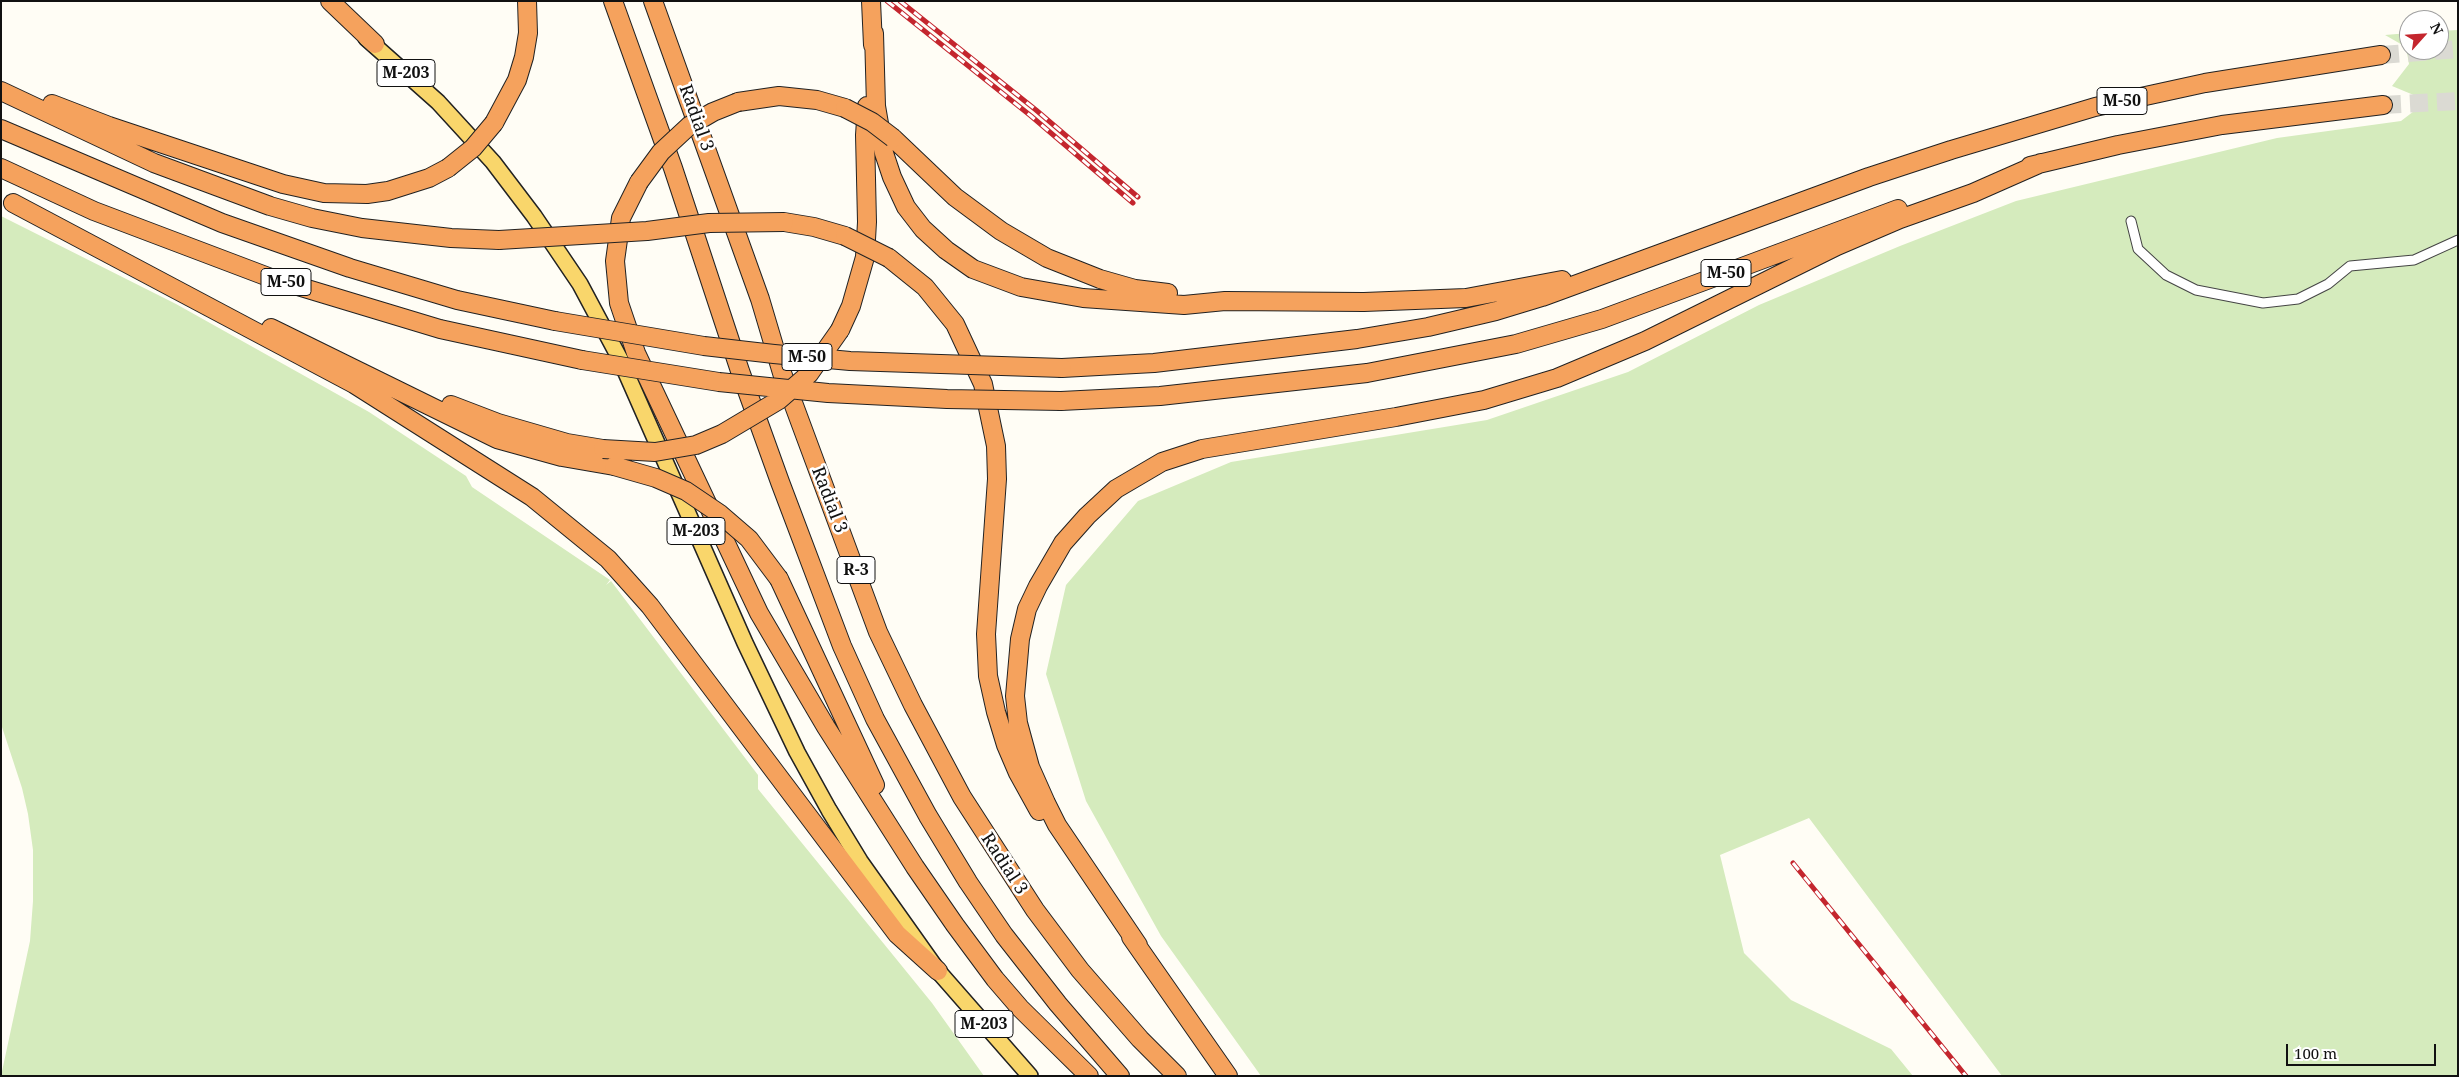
<!DOCTYPE html>
<html>
<head>
<meta charset="utf-8">
<style>
  body { margin:0 }
  #map { position:relative; width:2459px; height:1077px; overflow:hidden; background:#fffdf5; font-family:"Noto Serif",serif }
  canvas { display:block }
  .frame { position:absolute; inset:0; border:2px solid #111; pointer-events:none }
  .north { position:absolute; left:2399px; top:10px; width:50px; height:50px; box-sizing:border-box; background:#fff; border:1px solid #a0a0a0; border-radius:50%; rotate:64deg; font-size:14px; font-weight:700; line-height:20px; text-align:center; color:#111 }
  .north::after { content:''; display:block; margin:auto; width:18px; height:22px; background:#c4262e; clip-path:polygon(50% 0,100% 100%,50% 72%,0 100%) }
  .scale { position:absolute; left:2286px; top:1044px; width:150px; height:22px; box-sizing:border-box; border:2px solid #111; border-top:0; padding-left:6px; font-size:15px; line-height:18px; white-space:nowrap; color:#111; -webkit-text-stroke:4px #fff; paint-order:stroke }
</style>
</head>
<body>
<div id="map">
<canvas width="2459" height="1077"></canvas>
<div class="frame"></div>
<div class="north">N</div>
<div class="scale">100 m</div>
</div>
<script>
const g = document.querySelector('canvas').getContext('2d');
g.lineJoin = 'round';
function fillPath(path, color) { g.fillStyle = color; g.fill(path, 'evenodd'); }
const toPath = rows => new Path2D(rows.map(r => 'M' + r).join(''));
function trace(path, color, width, dash) { g.strokeStyle = color; g.lineWidth = width; g.lineCap = dash ? 'butt' : 'round'; g.setLineDash(dash || []); g.stroke(path); }
function drawText(font, color, halo, rows, align = 'center') {
  g.font = font + ' "Noto Serif",serif'; g.lineWidth = 5; g.setLineDash([]); g.textBaseline = 'middle'; g.strokeStyle = halo; g.fillStyle = color; for (const [text, x, y, turn = 0] of rows) {
    g.save(); g.translate(x, y); g.rotate((+turn || 0) * Math.PI / 180); g.textAlign = isNaN(turn) ? turn : align; if (halo) g.strokeText(text, 0, 0); g.fillText(text, 0, 0); g.restore();
  }
}
const green = toPath([
  [2458,30,2458,1076,2002,1076,1809,818,1720,855,1744,953,1791,1000,1891,1049,1913,1076,1261,1076,1161,936,1086,801,1046,674,1066,585,1138,501,1231,462,1487,420,1628,372,1759,305,1900,246,2016,201,2277,138,2401,121,2418,108,2416,96,2392,86,2409,64,2406,47,2385,35,2409,33,2409,50,2439,50,2439,31],
  [1,216,176,304,369,412,466,476,472,487,610,580,606,585,611,581,758,775,758,789,932,1003,984,1076,1,1076,30,941,33,901,33,850,28,814,22,788,1,724]
]);
const motorwayTunnel = toPath([
  [2381,55,2458,49],
  [2383,105,2458,101]
]);
const minor = toPath([
  [2131,221,2138,249,2166,275,2196,290,2263,303,2298,299,2328,284,2350,266,2414,260,2458,240]
]);
const primary = toPath([
  [366,38,438,102,493,162,534,216,580,284,620,359,745,643,797,752,829,810,860,861,938,971,1030,1076]
]);
const motorway = toPath([
  [330,1,375,44],
  [613,1,673,168,740,371,780,482,842,646,875,719,928,816,968,882,1004,935,1058,1004,1120,1076],
  [653,1,760,299,782,373,878,632,913,705,962,797,1035,910,1080,970,1140,1039,1177,1076],
  [871,1,873,45],
  [874,33,876,106,884,153,892,177,906,207,923,229,946,250,973,269,1021,287,1083,298,1184,305,1225,301,1364,302,1466,298,1562,280],
  [1,91,154,163,270,206,312,218,362,228,451,238,499,240],
  [738,102,779,96,817,100,845,108],
  [52,104,109,126,283,184,324,193,367,194,388,191,429,178,448,168],
  [494,123,517,80,524,57,528,33,527,1],
  [1,129,222,223,350,268,457,300,555,321],
  [893,138,955,197,1001,231,1047,258,1100,279,1135,289,1168,293],
  [2030,166,2118,145,2222,125,2383,105],
  [1,168,94,211,271,278,440,329,582,360],
  [639,182,621,218,615,261,619,303,636,353,759,613,826,727,915,867,955,925,995,979,1020,1008,1089,1076],
  [13,203,354,384,532,497,608,559,650,606,897,934,938,971],
  [784,222,814,227,845,236],
  [889,258,925,287,955,324,983,384,996,446,997,479,986,634,988,676,996,712,1006,745,1018,773,1039,811],
  [271,328,497,439,562,457,614,466],
  [840,330,851,306,865,257,867,222,865,135,867,106],
  [1062,368,1154,363,1357,339,1428,327,1496,311,1542,297,1869,177,1951,150,2095,107,2205,83,2381,55],
  [1061,401,1160,396,1367,373,1516,344,1602,319,1898,209],
  [451,405,498,423,567,443,603,449],
  [779,579,875,785],
  [1131,937,1228,1076],
  [1138,945,1057,825,1046,803,1030,767,1018,723,1015,696,1020,639,1027,609,1038,586,1063,543,1087,516,1116,489,1162,462,1202,449,1396,417,1484,400,1557,378,1645,341,1837,246,1900,219,1973,193,2041,163]
]);
const rail = toPath([
  [887,1,1031,116,1133,203],
  [900,1,1036,110,1138,197],
  [1793,863,1966,1076]
]);
const motorwayBridge = toPath([
  [845,108,872,122,893,138],
  [448,168,473,148,494,123],
  [639,182,661,152,689,126,713,112,738,102],
  [845,236,889,258],
  [499,240,647,231,709,223,784,222],
  [555,321,704,346,774,354,850,361,1062,368],
  [582,360,719,382,828,393,947,399,1061,401],
  [603,449,655,452,696,445,722,434,779,400,809,374,840,330],
  [614,466,656,478,686,491,720,514,749,539,779,579]
]);
const shields = [
  [406,73,58],
  [2122,101,50],
  [1726,273,50],
  [286,282,50],
  [807,357,50],
  [696,531,58],
  [856,570,38],
  [984,1024,58]
];
const shieldNames = [
  ["M-203",406,73],
  ["M-50",2122,101],
  ["M-50",1726,273],
  ["M-50",286,282],
  ["M-50",807,357],
  ["M-203",696,531],
  ["R-3",856,570],
  ["M-203",984,1024]
];
const streetNames = [
  ["Radial 3",696,118,70],
  ["Radial 3",829,500,69],
  ["Radial 3",1004,864,57]
];
fillPath(green, '#d5ebbd');
trace(motorwayTunnel, '#dbdad3', 18, [18, 9]);
trace(minor, '#444', 11);
trace(primary, '#222', 18);
trace(motorway, '#222', 20);
trace(minor, '#fff', 9);
trace(primary, '#f9d66b', 15);
trace(motorway, '#f5a25d', 18);
trace(rail, '#c4262e', 5);
trace(rail, '#fff', 3, [9]);
trace(motorwayBridge, '#222', 20, []);
trace(motorwayBridge, '#f5a25d', 18);
for (const [x, y, w] of shields) { const box = new Path2D(); box.roundRect(x - w / 2, y - 13.5, w, 27, 4); g.fillStyle = '#fff'; g.fill(box); trace(box, '#111', 1); }
drawText('bold 16px', '#111', null, shieldNames);
drawText('18px', '#111', '#fff', streetNames);
</script>
</body>
</html>
